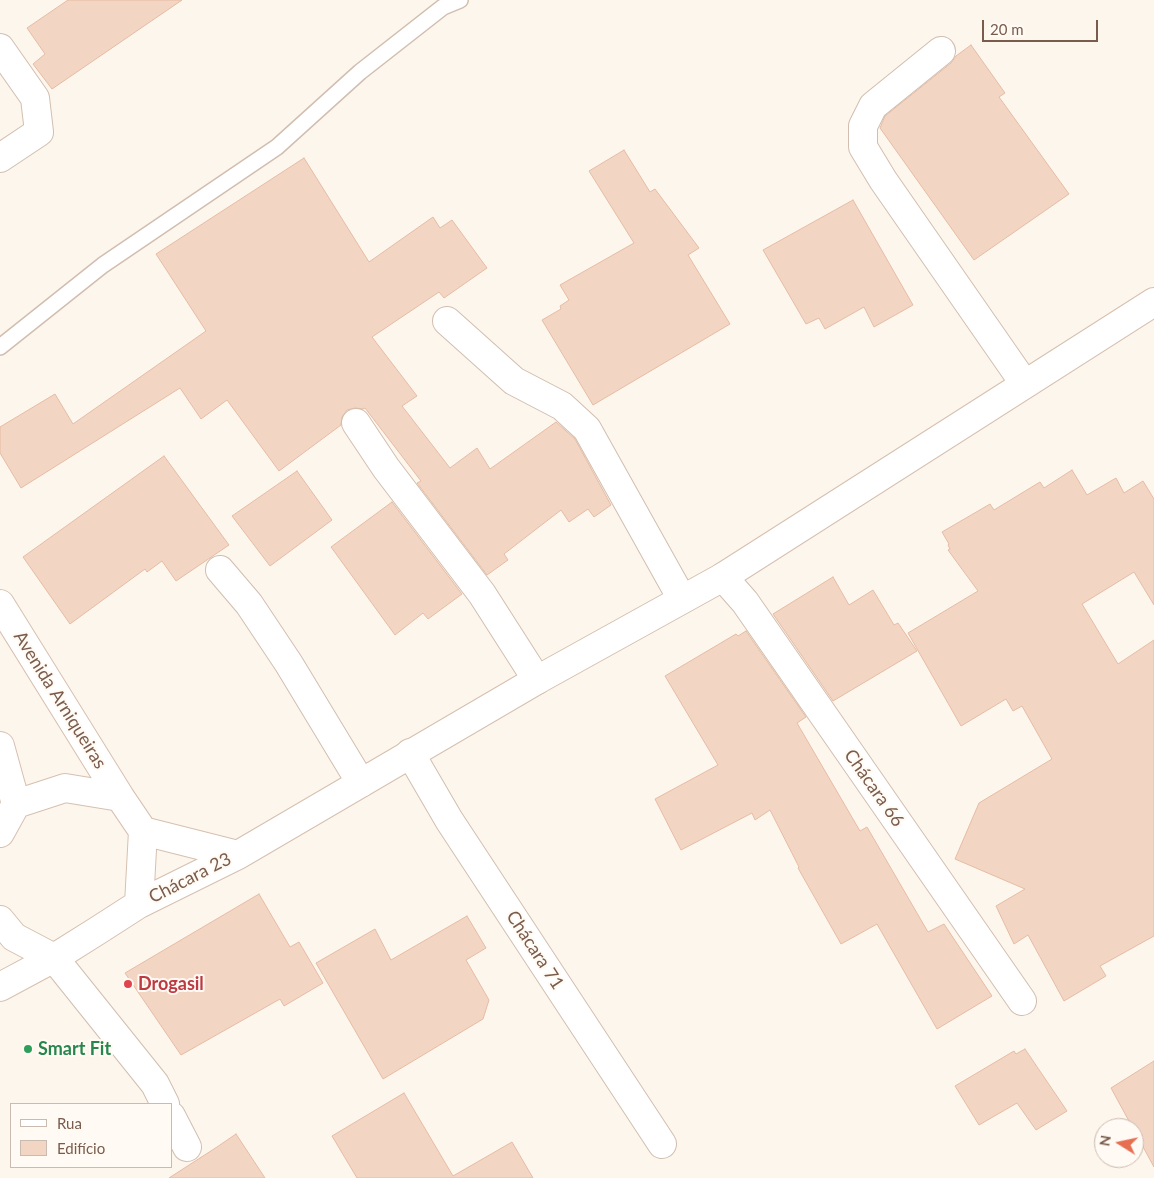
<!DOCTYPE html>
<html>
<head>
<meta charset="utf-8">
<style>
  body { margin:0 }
  #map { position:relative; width:1154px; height:1178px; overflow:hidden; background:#fdf6ec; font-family:Lato,sans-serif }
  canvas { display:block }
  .legend { position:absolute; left:10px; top:1103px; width:162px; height:65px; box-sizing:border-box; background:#fffaf3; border:1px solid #cabbb1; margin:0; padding:6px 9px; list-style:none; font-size:15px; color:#7a5c4d }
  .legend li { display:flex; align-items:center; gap:10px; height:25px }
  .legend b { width:25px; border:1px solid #cabbb1 }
  .north { position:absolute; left:1094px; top:1118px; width:50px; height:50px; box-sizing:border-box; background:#fffaf3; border:1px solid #cabbb1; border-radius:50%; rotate:280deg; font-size:14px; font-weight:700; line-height:20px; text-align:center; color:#7a5c4d }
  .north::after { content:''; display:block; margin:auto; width:18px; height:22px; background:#e76f51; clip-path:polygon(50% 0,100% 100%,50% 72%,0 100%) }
  .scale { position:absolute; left:982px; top:20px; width:116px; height:22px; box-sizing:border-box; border:2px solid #7a5c4d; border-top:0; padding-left:6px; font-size:15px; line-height:18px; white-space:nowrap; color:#7a5c4d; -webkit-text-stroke:4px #fffaf3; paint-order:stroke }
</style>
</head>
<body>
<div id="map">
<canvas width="1154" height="1178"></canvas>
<ul class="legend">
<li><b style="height:6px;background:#fff"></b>Rua</li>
<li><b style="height:14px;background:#f3d5c3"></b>Edifício</li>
</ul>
<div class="north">N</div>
<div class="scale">20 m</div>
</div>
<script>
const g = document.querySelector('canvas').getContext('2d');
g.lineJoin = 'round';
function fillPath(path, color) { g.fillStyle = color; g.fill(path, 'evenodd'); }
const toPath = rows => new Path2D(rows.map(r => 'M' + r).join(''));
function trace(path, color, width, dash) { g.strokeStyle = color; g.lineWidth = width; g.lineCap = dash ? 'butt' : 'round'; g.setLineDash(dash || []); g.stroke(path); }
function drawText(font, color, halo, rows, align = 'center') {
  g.font = font + ' Lato,sans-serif'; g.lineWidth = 4; g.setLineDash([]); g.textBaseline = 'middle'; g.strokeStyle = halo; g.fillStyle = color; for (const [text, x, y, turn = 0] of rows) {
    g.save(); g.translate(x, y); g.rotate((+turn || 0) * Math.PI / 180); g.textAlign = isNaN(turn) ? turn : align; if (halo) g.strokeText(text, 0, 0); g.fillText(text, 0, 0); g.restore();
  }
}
const building = toPath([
  [68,0,182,0,52,89,33,64,45,54,27,28,68,0],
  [971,45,1005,93,999,97,1069,194,974,260,880,128,885,116,951,63,956,56,971,45],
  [624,150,650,192,655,189,699,248,688,255,730,324,593,405,542,320,561,309,560,306,569,300,560,285,634,243,589,171,624,150],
  [304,158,369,262,433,217,440,228,452,220,487,268,444,298,439,292,372,337,417,396,402,406,450,468,477,448,490,469,556,422,575,439,611,505,594,517,588,509,569,522,561,510,504,554,508,560,487,575,417,483,421,481,365,408,363,409,355,408,347,410,342,417,341,425,279,471,227,400,201,419,180,388,21,488,0,453,0,427,55,394,73,424,206,331,156,254,304,158],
  [853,200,913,305,874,327,864,307,825,329,819,318,806,324,763,250,853,200],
  [164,456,229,545,176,581,162,561,147,572,145,569,70,624,23,557,164,456],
  [1072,470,1087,495,1116,478,1124,493,1143,481,1154,499,1154,605,1134,572,1082,604,1118,664,1154,640,1154,936,1100,966,1106,976,1064,1001,1028,935,1014,944,996,906,1025,889,955,859,979,803,1052,759,1022,706,1013,711,1006,699,961,726,908,633,978,591,948,550,950,549,948,545,949,544,942,532,990,504,994,510,1040,482,1044,488,1072,470],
  [297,471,332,520,270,566,232,516,297,471],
  [392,502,462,594,428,619,423,613,395,635,331,547,392,502],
  [833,577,849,605,873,590,894,625,898,623,917,651,833,701,773,614,833,577],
  [746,631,806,717,797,723,860,831,867,827,928,932,944,924,992,996,937,1029,877,924,841,944,798,868,799,867,770,810,755,820,752,813,681,850,655,799,718,765,665,676,736,634,738,636,746,631],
  [259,894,290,947,299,942,323,983,284,1006,280,999,181,1055,125,973,259,894],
  [467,916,486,948,466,960,489,1000,483,1019,383,1079,316,963,375,929,391,960,467,916],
  [1025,1049,1067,1111,1036,1130,1017,1103,979,1125,955,1086,1014,1051,1016,1054,1025,1049],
  [1154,1061,1154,1167,1111,1088,1154,1061],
  [404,1093,453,1176,512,1142,533,1178,357,1178,332,1136,404,1093],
  [236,1134,265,1178,169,1178,217,1147,236,1134]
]);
const lane = toPath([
  [0,347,103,265,277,147,360,72,443,7,460,0]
]);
const street = toPath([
  [0,48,35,98,39,132,0,158],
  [941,51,873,106,863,126,863,147,883,180,1024,383],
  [447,321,514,381,562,406,587,429,682,599],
  [356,423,386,468,482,594,537,680],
  [220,570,249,604,289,664,361,783],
  [723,577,745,602,1022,1001],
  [410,753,449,820,662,1144],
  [54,958,155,1084,165,1104],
  [171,1116,187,1147]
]);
const secondary = toPath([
  [0,604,120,797],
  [0,746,16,804],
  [143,831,238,855],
  [0,833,16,804,65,788,120,797,143,831,139,904,97,931,54,958,14,937,0,920],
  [139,904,238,855,537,680,723,577,1154,302],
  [0,987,54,958]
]);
const markers = [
  [128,984,5,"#e0444e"],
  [28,1049,5,"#2e9e5b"]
];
const streetNames = [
  ["Avenida Arniqueiras",60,700,58],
  ["Chácara 66",874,788,55],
  ["Chácara 23",190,878,-27],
  ["Chácara 71",535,950,57]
];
const healthNames = [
  ["Drogasil",138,984]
];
const leisureNames = [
  ["Smart Fit",38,1049]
];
fillPath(building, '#f3d5c3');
trace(building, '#e6bba3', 1);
trace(lane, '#d1beb0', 18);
trace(street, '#d1beb0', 30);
trace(secondary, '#d6c0b0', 30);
trace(lane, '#fff', 15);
trace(street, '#fff', 28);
trace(secondary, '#fff', 28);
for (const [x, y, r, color] of markers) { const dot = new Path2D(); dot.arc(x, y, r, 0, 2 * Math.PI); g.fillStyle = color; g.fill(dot); trace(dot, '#fffaf3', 2); }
drawText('18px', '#7a5c4d', '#fffaf3', streetNames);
drawText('bold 18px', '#be3a42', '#fffaf3', healthNames, 'left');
drawText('bold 18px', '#27864d', '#fffaf3', leisureNames, 'left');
</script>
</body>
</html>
